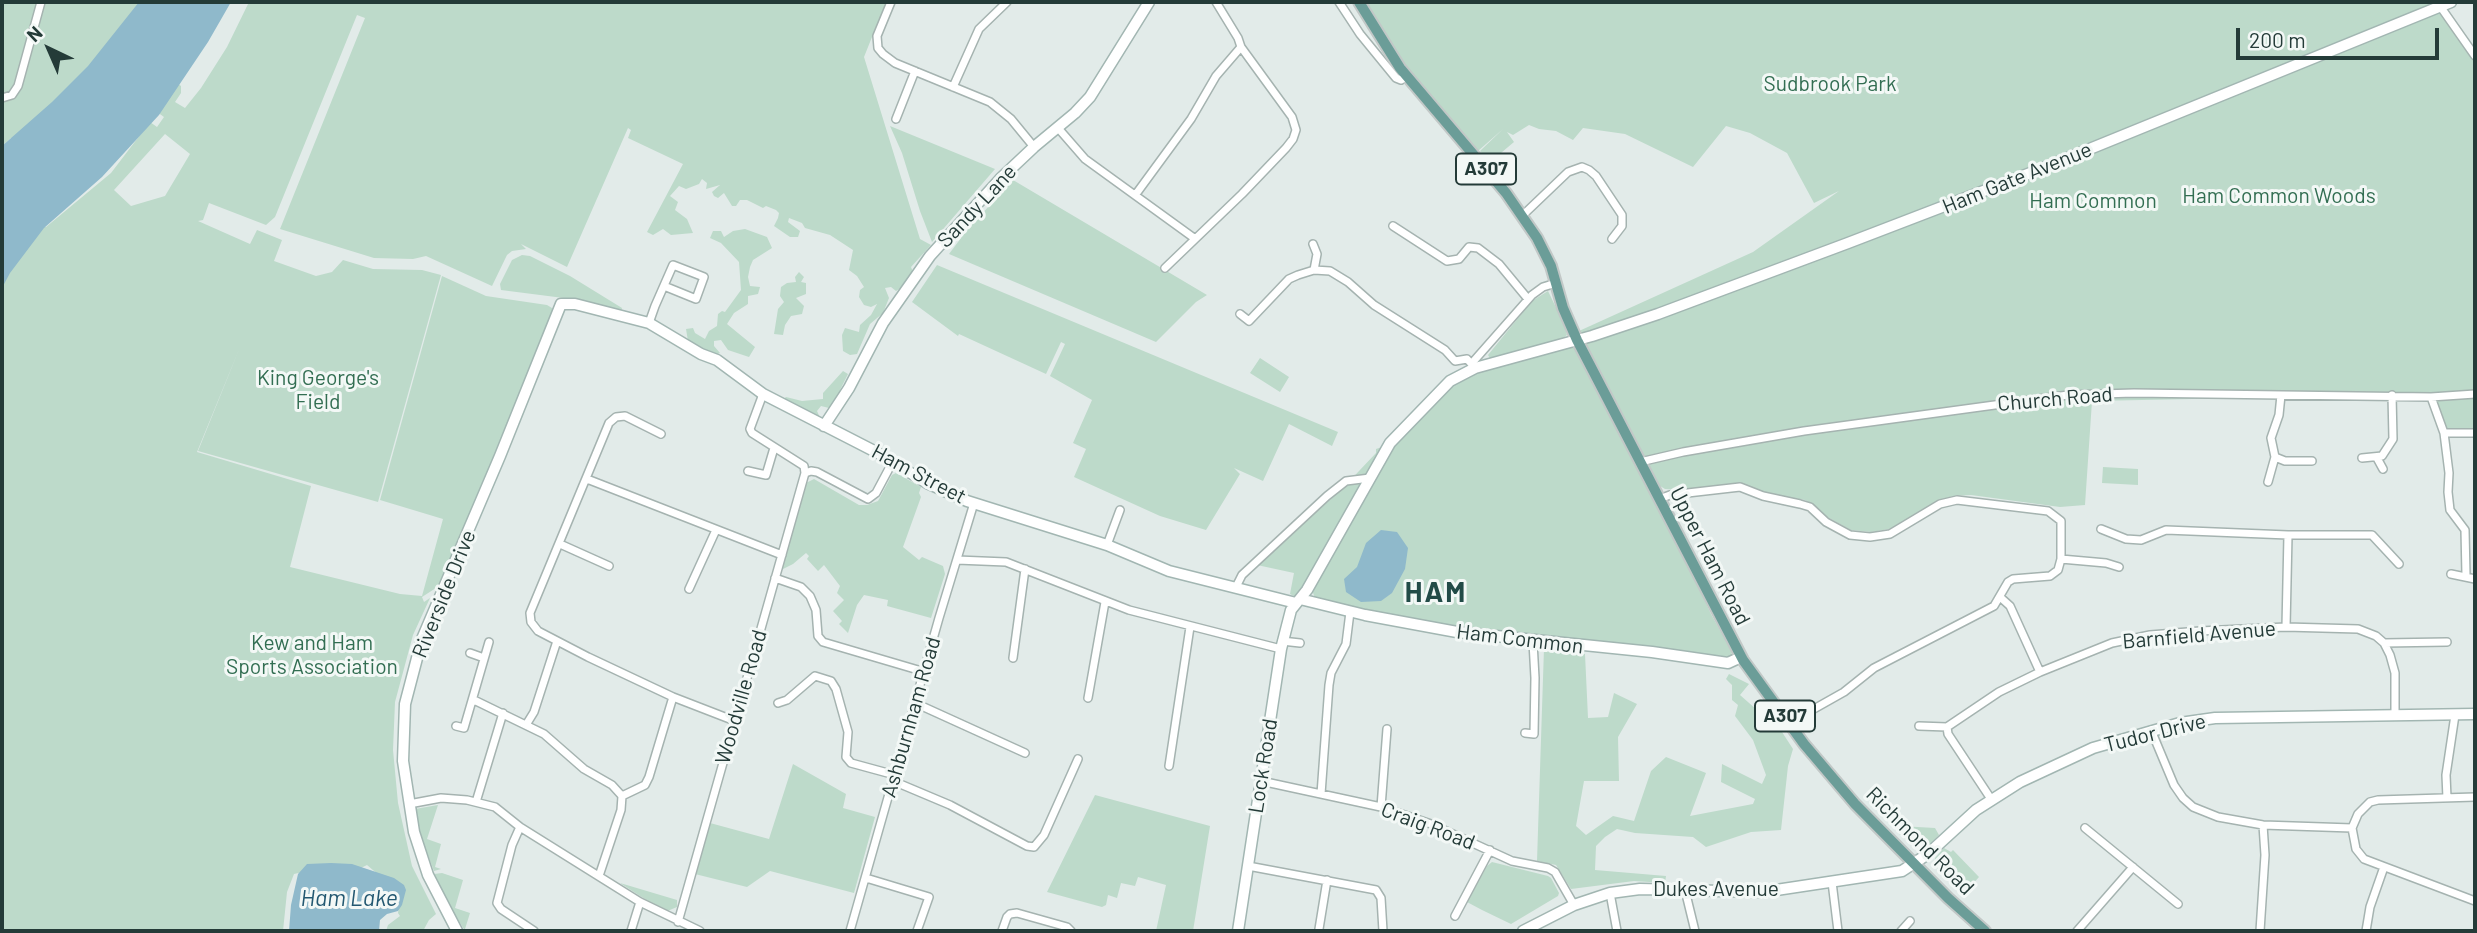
<!DOCTYPE html>
<html>
<head>
<meta charset="utf-8">
<style>
  body { margin:0 }
  #map { position:relative; width:2477px; height:933px; overflow:hidden; background:#e2ebe9; font-family:Barlow,sans-serif }
  canvas { display:block }
  .frame { position:absolute; inset:0; border:4px solid #243b38; pointer-events:none }
  .north { position:absolute; left:14px; top:14px; width:70px; height:70px; -webkit-text-stroke:5px #f3f8f6; paint-order:stroke; rotate:316deg; font-size:19px; font-weight:700; line-height:28px; text-align:center; color:#243b38 }
  .north::after { content:''; display:block; margin:auto; width:24px; height:32px; background:#243b38; clip-path:polygon(50% 0,100% 100%,50% 72%,0 100%) }
  .scale { position:absolute; left:2236px; top:28px; width:203px; height:32px; box-sizing:border-box; border:4px solid #243b38; border-top:0; padding-left:9px; font-size:21px; line-height:24px; white-space:nowrap; color:#243b38; -webkit-text-stroke:5px #f3f8f6; paint-order:stroke }
</style>
</head>
<body>
<div id="map">
<canvas width="2477" height="933"></canvas>
<div class="frame"></div>
<div class="north">N</div>
<div class="scale">200 m</div>
</div>
<script>
const g = document.querySelector('canvas').getContext('2d');
g.lineJoin = 'round';
function fillPath(path, color) { g.fillStyle = color; g.fill(path, 'evenodd'); }
const toPath = rows => new Path2D(rows.map(r => 'M' + r).join(''));
function trace(path, color, width, dash) { g.strokeStyle = color; g.lineWidth = width; g.lineCap = dash ? 'butt' : 'round'; g.setLineDash(dash || []); g.stroke(path); }
function drawText(font, color, halo, rows, align = 'center') {
  g.font = font + ' Barlow,sans-serif'; g.lineWidth = 6; g.setLineDash([]); g.textBaseline = 'middle'; g.strokeStyle = halo; g.fillStyle = color; for (const [text, x, y, turn = 0] of rows) {
    g.save(); g.translate(x, y); g.rotate((+turn || 0) * Math.PI / 180); g.textAlign = isNaN(turn) ? turn : align; if (halo) g.strokeText(text, 0, 0); g.fillText(text, 0, 0); g.restore();
  }
}
const green = toPath([
  [2,2,145,2,115,40,16,141,11,138,2,146],
  [249,2,886,2,864,57,920,239,931,245,911,267,913,272,901,288,896,291,891,287,885,288,889,298,883,313,870,324,857,354,850,355,843,351,842,335,845,328,859,332,860,325,871,315,877,304,871,307,864,305,859,297,860,290,864,287,857,276,849,270,853,250,830,235,805,228,802,223,789,218,788,222,800,231,798,237,790,237,774,226,778,218,779,213,776,210,766,206,763,208,747,200,740,200,736,206,732,206,724,193,718,198,714,196,712,192,720,185,706,189,707,183,702,179,699,184,686,189,679,186,670,196,678,202,675,210,687,219,693,233,671,235,663,229,653,235,647,232,683,164,628,138,631,130,628,128,567,267,521,244,526,249,512,251,507,255,492,286,426,256,413,259,374,258,280,229,365,18,357,15,275,217,266,225,209,203,203,220,198,221,250,244,257,230,282,240,274,261,316,276,332,272,343,260,373,269,422,270,441,275,378,502,198,451,240,347,197,452,311,486,290,567,400,594,422,596,443,519,380,500,442,276,486,296,547,305,552,308,552,320,439,586,422,597,424,602,430,598,413,635,395,702,393,750,398,803,412,866,436,914,429,920,423,931,386,931,388,925,400,916,398,913,401,894,367,865,359,869,326,867,294,874,287,892,283,931,2,931,2,277,43,226,46,227,111,173,150,122,157,127,164,117,157,112,172,79,181,86,181,93,175,102,185,108,201,88,227,47],
  [165,134,190,154,165,196,131,206,114,190],
  [1365,2,2445,2,2442,3,2475,54,2475,428,2447,429,2435,397,2392,395,2092,401,2085,505,2060,507,1971,495,1953,496,1937,502,1907,521,1889,529,1871,532,1851,530,1820,513,1812,504,1805,500,1768,494,1747,486,1737,484,1679,490,1665,489,1660,486,1579,331,1753,252,1839,191,1814,203,1787,153,1750,133,1726,126,1693,167,1625,134,1583,128,1573,140,1556,131,1539,129,1529,125,1513,135,1507,132,1514,142,1489,163,1480,151,1503,129,1478,151,1405,66],
  [890,126,995,169,932,242,920,211,902,153],
  [1013,180,1207,295,1196,302,1156,342,949,254,967,230],
  [745,229,767,237,772,248,753,260,750,267,748,277,750,286,760,287,758,294,748,296,748,304,734,313,727,324,755,347,749,357,728,350,721,340,714,341,714,346,720,353,713,356,688,341,686,329,693,328,695,333,705,339,709,331,717,326,718,314,722,311,725,312,741,290,739,262,721,243,710,238,713,231,721,231,724,237,733,231],
  [522,255,530,256,570,276,622,308,621,312,587,301,501,290,500,284,512,260],
  [937,265,1338,432,1332,446,1289,424,1263,481,1234,468,1240,474,1206,530,1160,516,1074,477,1086,449,1073,443,1092,400,1050,376,1065,344,1061,342,1046,374,959,334,958,336,912,302],
  [799,272,804,277,801,282,806,283,806,294,796,298,804,306,802,314,791,316,785,325,783,335,774,334,778,309,784,302,780,296,781,287,787,283,796,282,795,277],
  [1548,291,1564,324,1567,335,1562,339,1491,360,1488,355,1532,301],
  [1574,346,1685,557,1711,614,1732,652,1731,657,1439,626,1316,601,1312,590,1391,450,1402,434,1446,390,1463,377,1486,368],
  [1260,358,1289,377,1280,392,1250,373],
  [843,371,848,374,840,390,842,395,833,409,821,406,817,411,821,420,780,402,786,397,802,401,823,399,823,393],
  [1382,447,1313,574,1296,597,1290,594,1294,573,1257,565,1342,489,1376,453,1376,449],
  [2103,467,2138,469,2138,485,2102,483],
  [896,473,921,487,919,493,921,497,903,547,919,560,922,557,943,566,945,574,931,618,887,606,888,600,864,595,857,605,848,633,839,624,842,621,833,611,844,600,837,593,840,586,824,565,818,571,807,559,809,556,806,553,793,564,781,570,806,483,814,479,859,505,867,505,878,501,892,475],
  [1544,648,1585,654,1588,718,1608,717,1614,693,1637,704,1618,737,1619,781,1584,781,1576,826,1586,835,1613,816,1634,821,1651,771,1666,757,1706,773,1690,816,1753,804,1755,799,1721,782,1722,764,1762,784,1766,775,1753,740,1735,716,1738,705,1732,700,1732,685,1726,679,1729,674,1749,684,1740,695,1782,732,1793,749,1788,766,1781,830,1751,832,1706,847,1693,837,1635,833,1617,829,1605,837,1596,846,1595,870,1666,876,1665,883,1634,881,1571,889,1556,865,1537,861],
  [793,764,846,794,843,808,875,817,854,893,770,871,747,887,695,874,710,823,769,839],
  [1095,795,1210,826,1193,931,1156,931,1166,885,1138,877,1135,886,1121,883,1117,898,1108,895,1106,905,1102,907,1047,892],
  [438,805,427,839,441,844,435,867,441,869,434,871,420,835,415,809],
  [1900,826,1935,828,1939,835,1924,850,1916,848,1897,832],
  [1944,848,1951,852,1953,850,1979,877,1963,895,1935,866,1935,858],
  [1492,862,1548,876,1551,878,1559,893,1558,896,1511,924,1482,910,1467,902,1487,866],
  [442,873,463,880,455,908,470,913,465,929,473,931,465,931,451,908,434,874],
  [620,883,677,900,677,907,665,912]
]);
const water = toPath([
  [139,2,231,2,208,42,159,115,102,177,44,228,10,273,2,288,2,146,52,102,88,66],
  [1381,530,1397,532,1408,548,1405,569,1392,593,1381,601,1361,602,1346,592,1344,579,1357,567,1366,543],
  [331,863,352,864,394,878,404,885,406,890,402,905,398,911,387,914,380,920,379,931,289,931,291,905,298,874,307,864]
]);
const street = toPath([
  [891,2,877,36,878,48,883,54,895,63,990,102,1011,119,1034,147],
  [1339,2,1360,34,1396,78,1401,80,1407,76],
  [2440,6,2475,56],
  [953,87,979,29,1007,2],
  [2,98,12,95,18,86,41,2],
  [896,119,915,71],
  [1058,128,1085,159,1194,238],
  [1136,194,1191,119,1216,76,1241,47],
  [1523,215,1568,172,1582,167,1589,170,1596,176,1622,215,1622,226,1612,239],
  [1393,226,1447,261,1459,259,1469,247,1478,248,1499,264,1528,299],
  [1313,244,1317,254,1314,270],
  [1165,268,1242,194,1286,148,1293,139,1296,130,1292,117,1241,47,1238,38,1216,2],
  [1240,314,1249,321,1289,279,1298,275,1314,270,1330,271,1348,282,1374,305,1445,350,1455,361,1467,359,1475,368],
  [649,323,655,306,673,265,704,277,696,299,664,286],
  [1472,363,1532,295,1543,287,1556,283],
  [763,394,750,429,752,433,804,466,805,473],
  [2281,395,2279,415,2271,438,2275,457,2285,461,2312,461],
  [2431,397,2444,433,2449,473,2448,492,2450,510,2465,530,2466,575],
  [2444,433,2475,433],
  [661,434,625,416,616,417,609,423,530,613,531,622,538,631,588,657,673,697,735,721],
  [2362,458,2382,456,2393,439,2392,395],
  [2377,458,2383,469],
  [1640,462,1683,452,1804,431,2068,395,2134,393,2431,397,2475,394],
  [748,471,766,475,774,448],
  [805,473,811,471,817,472,868,499,876,493,892,463],
  [587,479,782,555],
  [2268,482,2275,457],
  [1659,499,1670,495,1740,487,1763,496,1800,504,1810,507,1826,522,1850,535,1870,537,1890,534,1940,504,1957,500,2048,511,2061,521,2061,559,2058,570,2050,576,2013,579,2008,582,1994,606,1874,668,1844,692,1789,723],
  [2101,529,2126,539,2141,540,2166,530,2288,535,2372,535,2399,564],
  [560,544,609,566],
  [1107,545,1120,510],
  [2061,559,2106,563,2119,567],
  [957,560,1006,562,1129,610,1281,649],
  [2451,574,2475,579],
  [775,578,801,587,810,596,816,610,818,636,823,642,925,672],
  [1236,587,1242,575,1327,496,1346,481,1370,478],
  [689,589,716,530],
  [2000,597,2010,606,2040,672],
  [2286,627,2288,535],
  [1282,641,1300,643],
  [2384,643,2447,642],
  [470,653,484,658],
  [1013,658,1025,569],
  [1088,698,1105,602],
  [474,700,544,734,584,769,612,785,622,796],
  [778,703,787,700,815,676,831,681,836,689,848,732,846,757,851,763,895,775],
  [915,703,1025,753],
  [526,725,534,712,557,641],
  [456,726,464,728,489,642],
  [1919,726,1947,727],
  [2151,730,2174,785,2183,798,2193,807,2218,817,2263,825,2352,828,2358,814,2370,802,2378,800,2475,797],
  [1525,733,1534,734,1535,678,1533,642],
  [1169,766,1190,627],
  [893,781,950,805,1027,846,1034,847,1044,835,1078,759],
  [1261,781,1381,807,1431,824,1512,861,1548,868,1555,872,1574,905],
  [1321,794,1329,685,1331,673,1346,644,1350,612],
  [2447,798,2446,775,2455,715],
  [1991,799,1948,734,1947,727,1999,692,2040,672,2112,643,2150,635,2200,631,2286,627,2358,629,2376,636,2384,643,2390,655,2395,673,2395,715],
  [476,802,503,713],
  [409,804,441,798,467,800,495,807,520,827,640,902,700,931],
  [1381,807,1387,729],
  [520,827,512,845,497,903,501,909,534,931],
  [2085,828,2178,904],
  [2352,828,2356,849,2364,859,2475,901],
  [1248,866,1376,890,1381,898,1383,931],
  [599,876,621,810,622,796,645,785,649,777,673,697],
  [866,878,929,897,917,931],
  [1832,882,1838,931],
  [1685,890,1695,931],
  [1610,893,1617,931],
  [1455,916,1490,850],
  [678,922,805,473],
  [1319,929,1327,880],
  [631,931,640,902],
  [850,931,939,618,974,503],
  [1002,931,1007,917,1010,914,1017,913,1067,927,1071,931],
  [1901,931,1910,921],
  [2077,931,2133,867],
  [2260,931,2265,855,2263,825],
  [2366,931,2370,907,2384,867]
]);
const secondary = toPath([
  [824,426,849,388,883,323,930,256,1000,179,1034,147,1075,113,1090,97,1149,2],
  [1300,599,1365,615,1457,632,1652,652,1728,663,1741,657],
  [457,931,428,875,414,832,403,761,405,704,422,639,500,456,561,304,575,304,649,323,701,354,717,360,763,394,878,453,927,483,967,501,1107,545,1169,571,1296,603],
  [1238,931,1281,649,1291,610,1307,590,1390,443,1450,381,1475,368,1592,336,1658,314,1848,243,2033,172,2451,2],
  [1523,931,1574,905,1610,893,1640,889,1763,892,1902,871,1928,854,1976,810,2020,782,2093,748,2180,723,2215,718,2475,714]
]);
const primary = toPath([
  [1359,2,1400,68,1506,193,1537,238,1551,266,1563,308,1577,340,1743,660,1804,744,1855,804,1948,898,1985,931]
]);
const shields = [
  [1486,169,60],
  [1785,716,60]
];
const shieldNames = [
  ["A307",1486,169],
  ["A307",1785,716]
];
const parkNames = [
  ["Sudbrook Park",1830,84],
  ["Ham Common Woods",2279,196],
  ["Ham Common",2093,201],
  ["King George's",318,378],
  ["Field",318,402],
  ["Kew and Ham",312,643],
  ["Sports Association",312,667]
];
const streetNames = [
  ["Ham Gate Avenue",2017,178,-22],
  ["Sandy Lane",977,206,-47],
  ["Church Road",2055,399,-5],
  ["Ham Street",919,474,28],
  ["Upper Ham Road",1710,556,63],
  ["Riverside Drive",444,594,-68],
  ["Barnfield Avenue",2199,635,-5],
  ["Ham Common",1520,639,7],
  ["Woodville Road",741,697,-74],
  ["Ashburnham Road",911,717,-74],
  ["Tudor Drive",2155,733,-14],
  ["Lock Road",1263,766,-81],
  ["Craig Road",1428,826,21],
  ["Richmond Road",1920,841,45],
  ["Dukes Avenue",1716,889]
];
const waterNames = [
  ["Ham Lake",349,898]
];
const districtNames = [
  ["HAM",1436,593]
];
fillPath(green, '#bddaca');
fillPath(water, '#8fb9cb');
trace(street, '#a5b3b0', 10);
trace(secondary, '#a2b6b2', 13);
trace(primary, '#c2c8c7', 14);
trace(street, '#fff', 7);
trace(secondary, '#fff', 10);
trace(primary, '#6b9d98', 10);
for (const [x, y, w] of shields) { const box = new Path2D(); box.roundRect(x - w / 2, y - 15.5, w, 31, 5); g.fillStyle = '#f3f8f6'; g.fill(box); trace(box, '#243b38', 2); }
drawText('bold 19px', '#243b38', null, shieldNames);
drawText('21px', '#326e52', '#f3f8f6', parkNames);
drawText('21px', '#243b38', '#f3f8f6', streetNames);
drawText('italic 23px', '#235871', '#f3f8f6', waterNames);
g.letterSpacing = '2px';
drawText('bold 28px', '#224b47', '#f3f8f6', districtNames);
g.letterSpacing = '0px';
</script>
</body>
</html>
